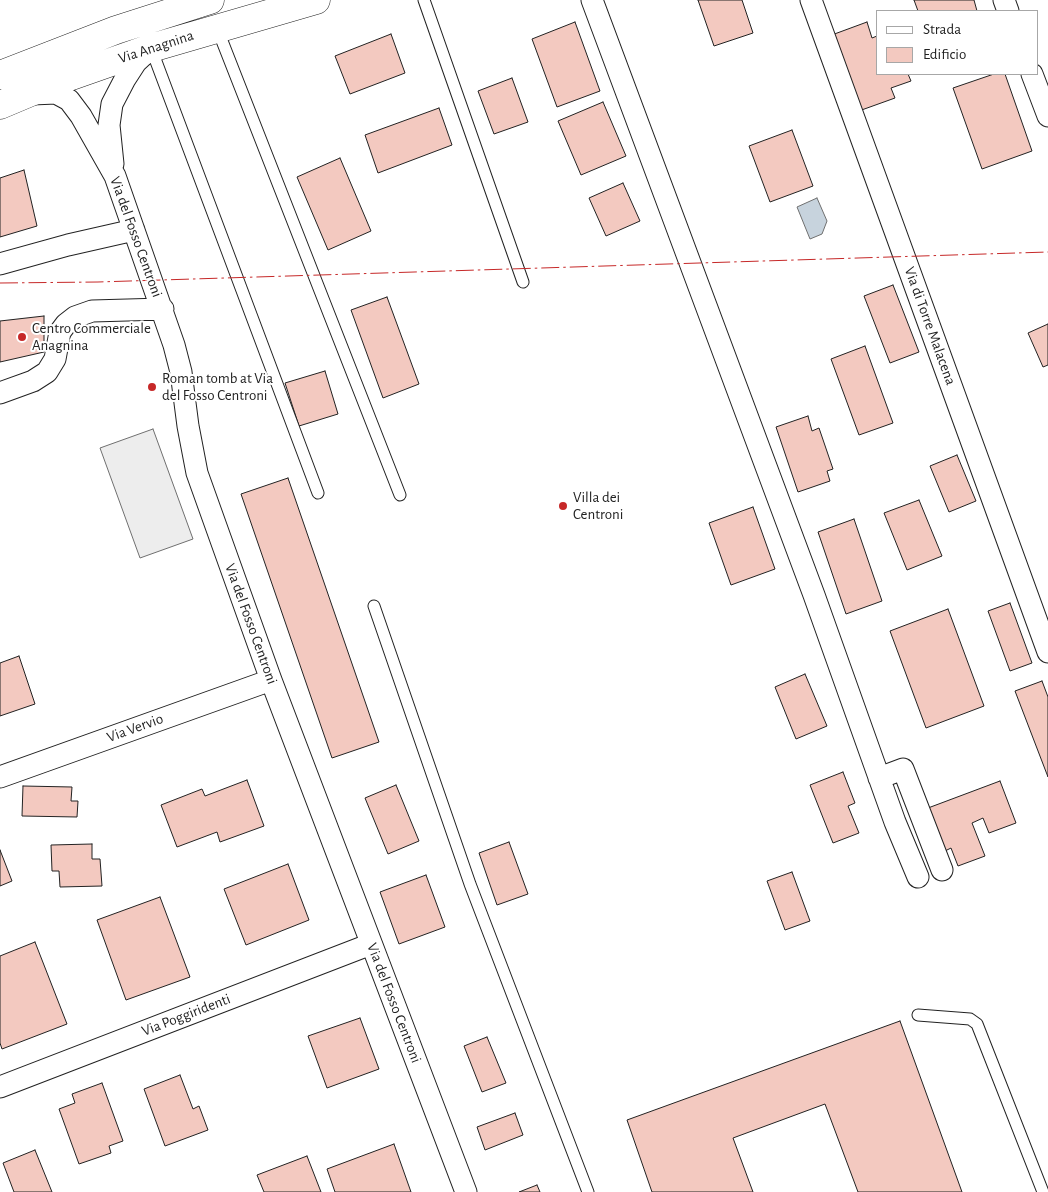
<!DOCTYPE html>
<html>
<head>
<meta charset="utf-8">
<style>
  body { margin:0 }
  #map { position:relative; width:1048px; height:1192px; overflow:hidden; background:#fff; font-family:"Alegreya Sans",sans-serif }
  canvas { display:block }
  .legend { position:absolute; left:876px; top:10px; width:162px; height:65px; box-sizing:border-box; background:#fff; border:1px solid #a7a7a7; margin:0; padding:6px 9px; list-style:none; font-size:15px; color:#222 }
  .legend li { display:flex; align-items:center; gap:10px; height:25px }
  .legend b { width:25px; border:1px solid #a7a7a7 }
</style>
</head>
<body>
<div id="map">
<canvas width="1048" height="1192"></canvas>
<ul class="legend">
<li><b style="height:6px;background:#fff"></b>Strada</li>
<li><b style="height:14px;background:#f3c9c0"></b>Edificio</li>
</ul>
</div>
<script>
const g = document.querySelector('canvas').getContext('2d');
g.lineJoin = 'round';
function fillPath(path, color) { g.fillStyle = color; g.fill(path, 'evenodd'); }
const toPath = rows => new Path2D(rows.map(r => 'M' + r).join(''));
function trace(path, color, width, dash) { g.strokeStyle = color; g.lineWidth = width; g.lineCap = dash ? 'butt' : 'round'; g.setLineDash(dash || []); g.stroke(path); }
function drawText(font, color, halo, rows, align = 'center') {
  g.font = font + ' "Alegreya Sans",sans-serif'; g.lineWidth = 4; g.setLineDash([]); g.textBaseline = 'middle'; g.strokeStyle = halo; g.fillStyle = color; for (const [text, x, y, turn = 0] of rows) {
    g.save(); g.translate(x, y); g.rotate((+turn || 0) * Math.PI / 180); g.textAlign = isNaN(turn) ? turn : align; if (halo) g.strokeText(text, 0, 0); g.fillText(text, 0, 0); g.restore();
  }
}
const parking = toPath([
  [153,429,193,539,140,558,100,448,153,429]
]);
const water = toPath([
  [817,198,827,221,822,234,810,239,797,207,817,198]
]);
const building = toPath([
  [698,0,742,0,753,33,714,46,698,0],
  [914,0,974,0,977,11,918,11,914,0],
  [575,22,600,91,557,107,532,39,575,22],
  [867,22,872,38,877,36,877,74,908,74,911,81,891,88,895,98,856,112,829,36,867,22],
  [391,34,405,73,350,94,335,56,391,34],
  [994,74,1005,74,1032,151,982,169,953,88,994,74],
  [512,78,528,122,494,134,478,91,512,78],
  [603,102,626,156,581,175,558,121,603,102],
  [439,108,452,145,378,173,365,135,439,108],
  [792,130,813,186,770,202,749,146,792,130],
  [340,158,371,231,328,250,297,177,340,158],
  [24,170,37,226,0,237,0,178,24,170],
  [623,183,640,221,606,236,589,198,623,183],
  [893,285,919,352,890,363,864,296,893,285],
  [387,297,419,384,383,398,351,310,387,297],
  [44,316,44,352,0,362,0,321,44,316],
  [1048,324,1048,365,1043,367,1028,333,1048,324],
  [865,346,893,423,859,435,831,359,865,346],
  [325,371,338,414,299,426,285,383,325,371],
  [808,416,812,431,819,428,833,469,827,471,830,481,798,492,776,427,808,416],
  [957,455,976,501,949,512,930,466,957,455],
  [288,478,379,742,332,758,241,494,288,478],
  [919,500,942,556,907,570,884,513,919,500],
  [753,507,775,569,731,585,709,523,753,507],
  [854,519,882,601,846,614,818,532,854,519],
  [1010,603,1032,663,1010,671,988,611,1010,603],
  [948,609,984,706,926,728,890,631,948,609],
  [19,656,35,704,0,716,0,663,19,656],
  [805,674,827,726,796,739,775,687,805,674],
  [1042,681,1048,697,1048,777,1015,691,1042,681],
  [843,772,855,803,848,806,859,833,833,843,810,785,843,772],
  [247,780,264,826,220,842,217,832,177,847,161,805,202,789,205,796,247,780],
  [1000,781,1016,823,989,833,983,818,972,823,985,856,958,866,951,848,945,851,928,808,1000,781],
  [396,785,419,841,388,854,365,798,396,785],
  [23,786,72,787,71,801,78,801,77,817,22,816,23,786],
  [509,842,528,894,497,905,479,853,509,842],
  [92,844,92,859,100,859,102,886,60,887,59,871,52,871,51,845,92,844],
  [0,850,12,881,0,886,0,850],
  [288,864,309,920,246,945,224,889,288,864],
  [792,872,810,921,785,930,767,881,792,872],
  [426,875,445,927,399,944,380,892,426,875],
  [160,897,190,977,126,1000,97,920,160,897],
  [35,942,67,1024,2,1049,0,1043,0,956,35,942],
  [360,1018,379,1069,327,1088,308,1036,360,1018],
  [900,1021,962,1192,858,1192,825,1104,733,1138,753,1192,652,1192,627,1120,900,1021],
  [487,1037,506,1083,482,1092,464,1046,487,1037],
  [180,1075,193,1109,199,1106,208,1130,165,1146,144,1089,180,1075],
  [102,1083,123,1141,109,1146,111,1153,79,1164,59,1109,75,1103,72,1094,102,1083],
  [515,1113,523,1135,485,1150,477,1127,515,1113],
  [394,1144,411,1192,335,1192,327,1169,394,1144],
  [35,1150,52,1192,14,1192,3,1163,35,1150],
  [307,1156,321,1192,264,1192,257,1175,307,1156],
  [537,1185,540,1192,519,1192,537,1185]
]);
const service = toPath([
  [424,0,523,282],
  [217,28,400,495],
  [151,48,318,493],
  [374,606,470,884,588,1192],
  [918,1015,970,1019,977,1024,1043,1192]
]);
const minor = toPath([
  [592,0,814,595,895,822,918,877],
  [811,0,1048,652],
  [1004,0,1008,11],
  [1032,74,1048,116],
  [32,94,56,93,69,100,81,116,115,176,174,345,181,372,188,426,197,473,271,680,466,1192],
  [113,164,109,125,112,104,125,79,136,62,151,48],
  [0,264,68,245,134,230],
  [0,393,33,381,47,372,55,359,60,332,66,324,75,317,92,311,163,309],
  [0,777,271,680],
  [879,778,903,769,942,870],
  [0,1087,371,944]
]);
const secondary = toPath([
  [0,75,116,30,210,0],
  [0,105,57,81,151,48,316,0]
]);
const power = toPath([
  [0,283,98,282,1048,252]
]);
const markers = [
  [22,337,5,"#c62828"],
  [152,387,5,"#c62828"],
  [563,506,5,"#c62828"]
];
const streetNames = [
  ["Via Anagnina",156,47,-18],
  ["Via del Fosso Centroni",136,237,70],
  ["Via di Torre Malacena",930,326,70],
  ["Via del Fosso Centroni",251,624,70],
  ["Via Vervio",135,728,-20],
  ["Via del Fosso Centroni",394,1003,69],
  ["Via Poggiridenti",186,1015,-21]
];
const poiNames = [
  ["Centro Commerciale",32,328],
  ["Anagnina",32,345],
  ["Roman tomb at Via",162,378],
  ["del Fosso Centroni",162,395],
  ["Villa dei",573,497],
  ["Centroni",573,514]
];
fillPath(parking, '#ededed');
trace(parking, '#6f6f6f', 1);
fillPath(water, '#c7d3dd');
trace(water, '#6f6f6f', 1);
fillPath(building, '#f3c9c0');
trace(building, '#222', 1);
trace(service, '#222', 13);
trace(minor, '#222', 23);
trace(secondary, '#222', 29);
trace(service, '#fff', 11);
trace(minor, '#fff', 21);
trace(secondary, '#fff', 28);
trace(power, '#c62828', 1, [18, 4, 2.5, 4]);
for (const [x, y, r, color] of markers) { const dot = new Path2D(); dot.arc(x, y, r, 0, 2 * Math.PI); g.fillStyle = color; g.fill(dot); trace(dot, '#fff', 2); }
drawText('15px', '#222', '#fff', streetNames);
drawText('15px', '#222', '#fff', poiNames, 'left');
</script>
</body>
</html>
